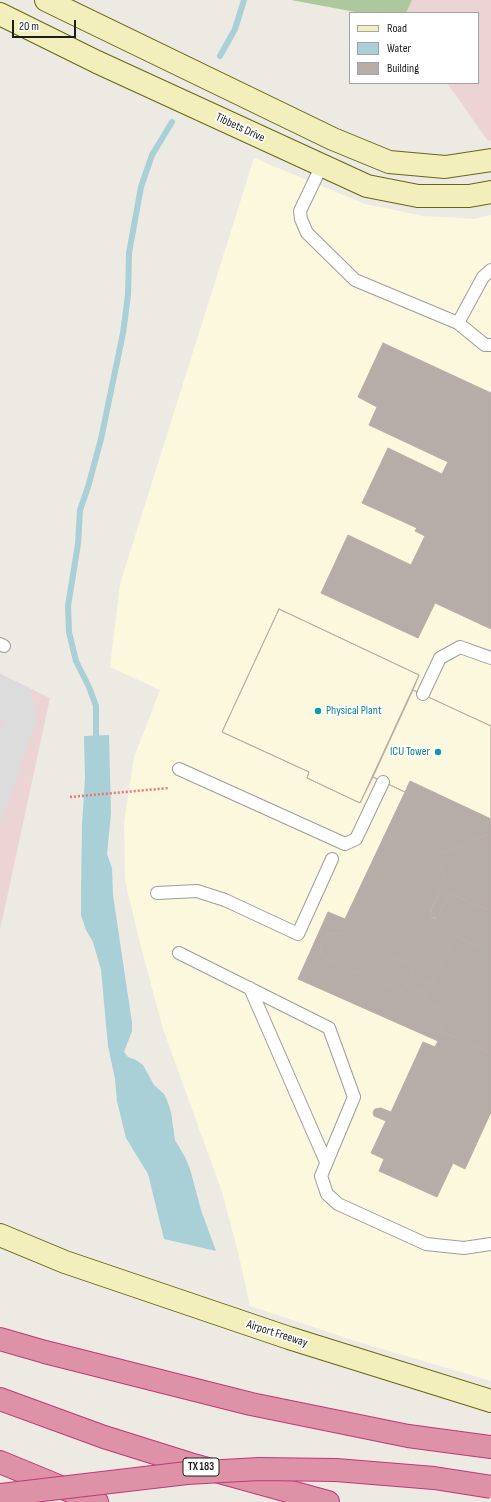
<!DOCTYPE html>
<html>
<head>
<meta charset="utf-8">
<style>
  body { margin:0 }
  #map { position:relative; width:491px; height:1502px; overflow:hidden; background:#ede9e3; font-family:"Sofia Sans Condensed",sans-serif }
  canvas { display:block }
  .legend { position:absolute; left:349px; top:12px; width:130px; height:72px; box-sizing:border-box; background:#fff; border:1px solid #a4a4a4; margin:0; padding:5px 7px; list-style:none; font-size:12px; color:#1c1c1c }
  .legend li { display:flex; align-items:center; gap:8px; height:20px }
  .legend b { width:20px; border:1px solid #a4a4a4 }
  .scale { position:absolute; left:12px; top:20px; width:64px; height:18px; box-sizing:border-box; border:2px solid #1c1c1c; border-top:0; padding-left:5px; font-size:12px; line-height:14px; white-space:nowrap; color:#1c1c1c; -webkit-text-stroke:3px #fff; paint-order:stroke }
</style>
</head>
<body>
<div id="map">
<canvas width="491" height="1502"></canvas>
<ul class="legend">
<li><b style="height:5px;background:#f2efbc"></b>Road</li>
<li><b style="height:11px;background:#a8d0d6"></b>Water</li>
<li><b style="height:11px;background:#b6ada9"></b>Building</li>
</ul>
<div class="scale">20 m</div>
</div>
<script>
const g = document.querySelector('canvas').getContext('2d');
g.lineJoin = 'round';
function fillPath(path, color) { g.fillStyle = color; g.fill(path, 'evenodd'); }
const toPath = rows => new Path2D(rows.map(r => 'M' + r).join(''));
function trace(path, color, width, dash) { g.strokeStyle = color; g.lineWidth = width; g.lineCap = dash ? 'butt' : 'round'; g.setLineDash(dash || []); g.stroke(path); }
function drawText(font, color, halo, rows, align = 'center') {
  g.font = font + ' "Sofia Sans Condensed",sans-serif'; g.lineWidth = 3.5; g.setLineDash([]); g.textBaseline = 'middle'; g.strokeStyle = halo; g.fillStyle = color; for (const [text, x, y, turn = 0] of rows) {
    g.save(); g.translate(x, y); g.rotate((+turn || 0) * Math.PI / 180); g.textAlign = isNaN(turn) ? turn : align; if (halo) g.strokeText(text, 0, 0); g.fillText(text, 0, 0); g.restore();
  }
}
const commercial = toPath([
  [412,0,491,0,491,140,488,141,447,83,478,83,478,13,406,13],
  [0,674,50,698,0,930]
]);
const education = toPath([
  [254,158,365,204,424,216,475,219,491,215,491,1381,352,1340,250,1306,239,1256,222,1192,163,1029,140,943,125,881,124,822,134,757,160,690,110,667,120,584]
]);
const forest = toPath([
  [291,0,412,0,406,13,361,13]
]);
const parking = toPath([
  [0,674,30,688,37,719,9,802,0,822,0,734,2,723,0,718]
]);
const water = toPath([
  [109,735,111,813,107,854,112,868,113,895,132,1023,132,1031,124,1052,128,1057,136,1060,143,1065,154,1085,164,1094,167,1100,171,1112,175,1140,185,1157,190,1169,201,1210,216,1251,164,1239,148,1174,126,1138,117,1101,115,1079,108,1046,101,970,93,942,86,930,81,915,81,895,82,825,85,777,84,736]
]);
const stream = toPath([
  [220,56,235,29,244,0],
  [96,742,96,706,89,687,76,661,69,632,68,606,78,544,80,510,88,487,101,439,123,333,128,295,129,253,141,187,152,155,172,122]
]);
const building = toPath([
  [383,343,491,393,491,629,435,603,418,638,321,593,348,535,411,565,425,536,415,531,417,528,362,503,388,448,442,474,448,462,369,425,377,407,358,397,383,343],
  [279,609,419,675,413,690,491,726,491,833,436,856,446,884,442,886,430,913,432,918,438,917,449,893,491,911,491,952,455,936,432,984,411,975,414,966,339,933,332,933,326,936,321,942,320,949,323,955,327,959,403,992,406,984,428,994,425,1002,449,1012,440,1031,491,1053,491,1112,465,1169,453,1163,437,1197,379,1171,384,1159,371,1153,386,1121,374,1116,373,1112,375,1109,381,1108,391,1112,423,1042,435,1047,438,1041,298,979,328,912,345,919,405,792,373,777,360,803,307,778,309,772,222,732,279,609],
  [279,609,419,675,360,803,307,778,309,772,222,732,279,609],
  [413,690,491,726,491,819,410,781,405,792,373,777,413,690],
  [491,833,491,911,449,893,438,917,434,919,431,917,430,911,442,886,446,884,436,856,491,833],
  [332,933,339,933,414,966,411,975,432,984,455,936,491,952,491,1053,440,1031,449,1012,425,1002,428,994,406,984,403,992,327,959,323,955,320,949,321,942,326,936,332,933]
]);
const path = toPath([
  [70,797,169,788]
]);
const lane = toPath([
  [322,165,300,211,301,219,307,233,355,280,458,323,483,277,491,270],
  [458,323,485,345,491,345],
  [0,644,4,646],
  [423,694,440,658,460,647,491,658],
  [179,769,345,844,356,839,383,782],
  [157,893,197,891,225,900,298,934,332,859],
  [179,953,329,1028,354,1097,321,1176,327,1194,338,1204,426,1244,464,1248,491,1244],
  [250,988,326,1162]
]);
const secondary = toPath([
  [46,0,333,139,389,162,445,167,491,160],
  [0,14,97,62,367,186,418,196,469,196,491,192],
  [0,1235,65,1262,289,1338,491,1401]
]);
const highway = toPath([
  [0,1339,45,1352,251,1404,408,1436,491,1447],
  [0,1399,104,1437,190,1464,328,1502],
  [0,1462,97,1502]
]);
const highwayBridge = toPath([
  [0,1495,187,1473,259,1469,336,1470,434,1478,491,1487]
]);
const markers = [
  [318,711,4,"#0f9aa8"],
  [438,752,4,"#0f9aa8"]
];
const shields = [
  [201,1467,36]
];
const shieldNames = [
  ["TX 183",201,1467]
];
const streetNames = [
  ["Tibbets Drive",240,128,25],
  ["Airport Freeway",277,1334,18]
];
const cultureNames = [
  ["Physical Plant",326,711],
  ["ICU Tower",430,752,"right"]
];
fillPath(commercial, '#ecd4d5');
fillPath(education, '#fbf8de');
fillPath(forest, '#adc89c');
fillPath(parking, '#dcdcdc');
fillPath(water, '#a8d0d6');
trace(stream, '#a8d0d6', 6);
fillPath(building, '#b6ada9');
trace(building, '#bdaea7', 1);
trace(lane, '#9d9d9d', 14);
trace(secondary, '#676710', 24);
trace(highway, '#c53576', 24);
trace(path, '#eb7676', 2.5, [2, 2]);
trace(lane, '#fff', 12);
trace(secondary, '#f2efbc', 22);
trace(highway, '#dd92a8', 22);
trace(highwayBridge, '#c53576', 24, []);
trace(highwayBridge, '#dd92a8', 22);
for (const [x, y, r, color] of markers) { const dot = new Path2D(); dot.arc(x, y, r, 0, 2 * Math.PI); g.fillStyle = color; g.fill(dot); trace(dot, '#fff', 1.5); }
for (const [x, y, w] of shields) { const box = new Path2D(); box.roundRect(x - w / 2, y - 9, w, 18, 3); g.fillStyle = '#fff'; g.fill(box); trace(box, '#1c1c1c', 1); }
drawText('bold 11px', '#1c1c1c', null, shieldNames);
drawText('12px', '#1c1c1c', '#fff', streetNames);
drawText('12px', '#0d838f', '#fff', cultureNames, 'left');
</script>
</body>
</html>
